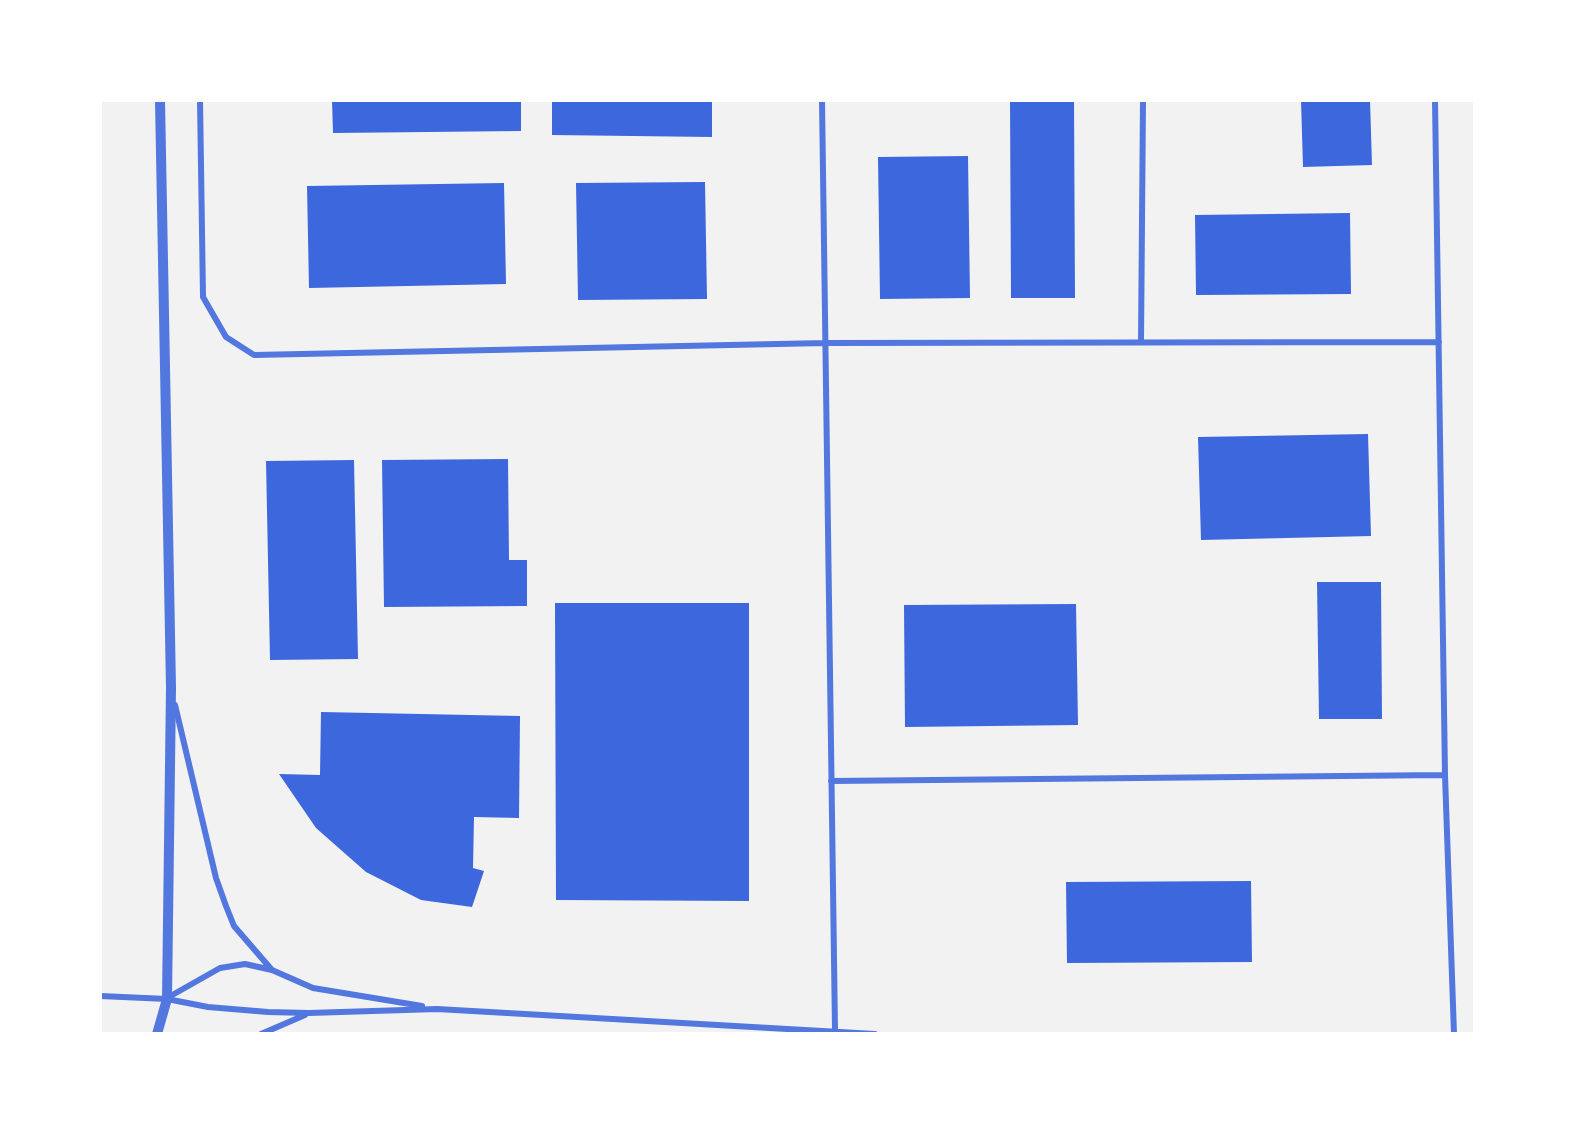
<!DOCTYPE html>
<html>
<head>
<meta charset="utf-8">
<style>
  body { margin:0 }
  #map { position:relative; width:1575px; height:1134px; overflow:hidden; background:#f2f2f2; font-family:"Fira Sans Condensed",sans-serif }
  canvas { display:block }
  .frame { position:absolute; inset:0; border:102px solid #fff; pointer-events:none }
</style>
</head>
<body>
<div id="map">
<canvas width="1575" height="1134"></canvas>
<div class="frame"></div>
</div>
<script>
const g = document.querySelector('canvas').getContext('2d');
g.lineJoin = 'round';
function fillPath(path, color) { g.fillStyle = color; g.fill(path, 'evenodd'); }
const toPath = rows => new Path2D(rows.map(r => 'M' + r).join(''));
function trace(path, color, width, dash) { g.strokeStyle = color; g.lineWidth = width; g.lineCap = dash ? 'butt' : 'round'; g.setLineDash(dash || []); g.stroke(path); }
const building = toPath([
  [332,100,521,100,521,131,333,133],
  [552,100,712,100,712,137,552,135],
  [1010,100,1074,100,1075,298,1011,298],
  [1301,100,1370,100,1372,165,1303,167],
  [968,156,970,298,880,299,878,157],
  [705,182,707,299,578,300,576,183],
  [504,183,506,284,309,288,307,186],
  [1350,213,1351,294,1196,295,1195,215],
  [1368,434,1371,536,1201,540,1198,437],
  [508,459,509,560,527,560,527,606,384,607,382,460],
  [354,460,358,659,270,660,266,461],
  [1317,582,1381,582,1382,719,1319,719],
  [555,603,749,603,749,901,556,900],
  [1076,604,1078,725,905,727,904,605],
  [321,712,520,716,519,818,474,817,473,868,484,871,472,907,421,900,366,872,316,828,279,774,320,775],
  [1251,881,1252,962,1067,963,1066,882]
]);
const minor = toPath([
  [200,100,203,297,226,337,254,355,825,343,1439,342],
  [822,100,835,1030],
  [1435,100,1445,775,1454,1034],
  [1141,342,1143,100],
  [175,705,216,878,226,906,234,926,272,970],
  [831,781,1445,775],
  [100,996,167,999,208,1007,268,1012,309,1013,437,1009,875,1034],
  [167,998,220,968,245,964,272,970,313,988,422,1006],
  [261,1034,305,1015]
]);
const tertiary = toPath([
  [157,1034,167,999,171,688,160,100]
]);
fillPath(building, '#3d67dc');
trace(minor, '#5277de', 6);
trace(tertiary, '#5277de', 10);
</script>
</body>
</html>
